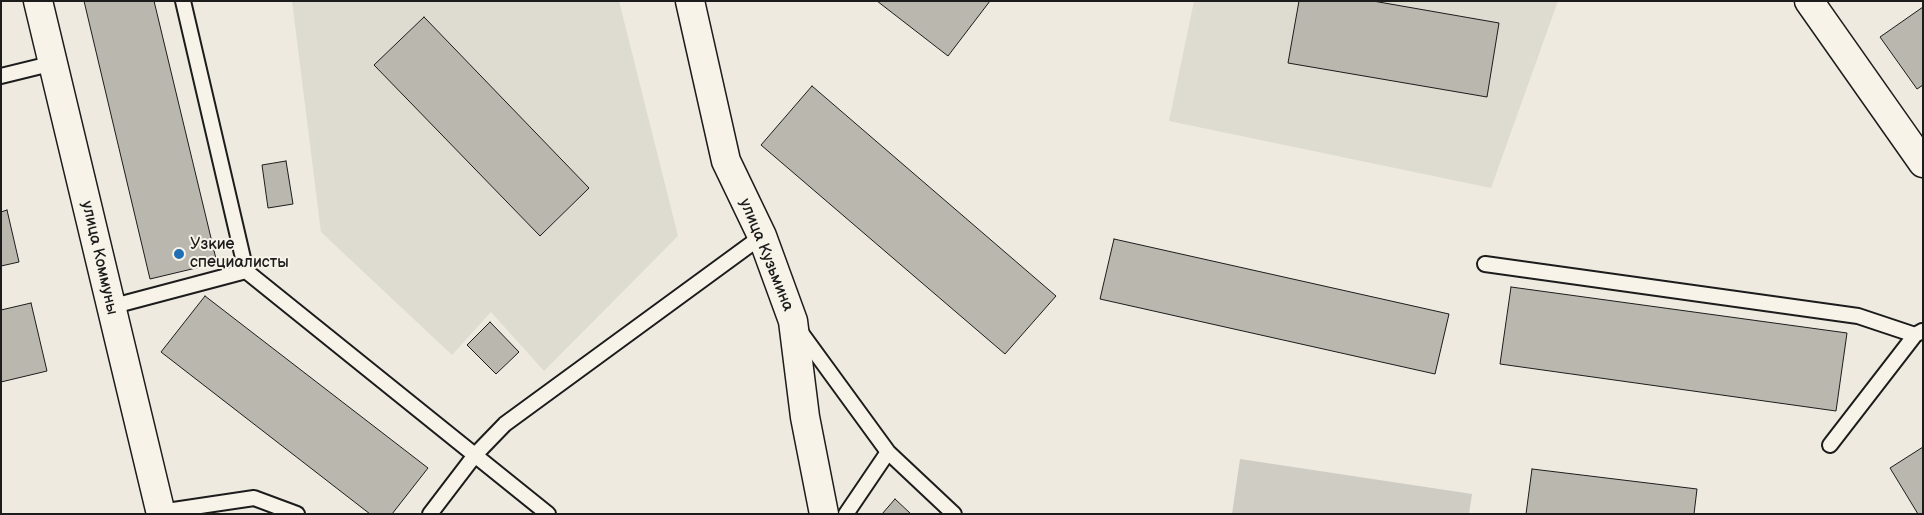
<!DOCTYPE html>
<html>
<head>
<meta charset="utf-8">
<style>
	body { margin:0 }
	#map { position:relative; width:1924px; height:515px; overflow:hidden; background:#eeeae0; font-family:"Balsamiq Sans",sans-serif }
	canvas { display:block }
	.frame { position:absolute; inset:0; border:2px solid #1c1c1c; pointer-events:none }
</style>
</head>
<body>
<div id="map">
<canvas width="1924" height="515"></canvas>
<div class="frame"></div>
</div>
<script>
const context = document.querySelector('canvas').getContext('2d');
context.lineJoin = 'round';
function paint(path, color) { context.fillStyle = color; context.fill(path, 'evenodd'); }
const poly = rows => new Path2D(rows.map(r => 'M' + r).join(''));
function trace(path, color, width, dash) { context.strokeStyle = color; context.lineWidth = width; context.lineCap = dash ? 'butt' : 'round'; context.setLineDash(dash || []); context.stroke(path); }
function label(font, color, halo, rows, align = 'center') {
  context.font = font + ' "Balsamiq Sans",sans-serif'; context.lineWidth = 4; context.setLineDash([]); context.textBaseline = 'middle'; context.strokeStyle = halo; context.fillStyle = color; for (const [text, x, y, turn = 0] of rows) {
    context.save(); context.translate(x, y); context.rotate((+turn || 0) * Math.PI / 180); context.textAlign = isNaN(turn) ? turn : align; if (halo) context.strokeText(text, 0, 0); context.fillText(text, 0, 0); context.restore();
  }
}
paint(poly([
	[292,1,619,1,678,236,544,371,491,312,452,355,321,232],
	[1194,1,1558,1,1491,188,1169,121]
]), '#dedbd1');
paint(poly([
	[1240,459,1472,494,1469,514,1232,514]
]), '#cfccc3');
const building = poly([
	[84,1,154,1,217,263,150,279,84,1],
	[877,1,990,1,948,56,877,1],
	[1299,1,1373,1,1499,23,1487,97,1288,63,1299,1],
	[1923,7,1923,85,1917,89,1880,37,1923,7],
	[424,17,589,188,540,236,374,65,424,17],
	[812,86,1056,296,1005,354,761,145,812,86],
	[286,161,293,204,268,208,262,165,286,161],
	[7,210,19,262,1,266,1,212,7,210],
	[1114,239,1449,314,1435,374,1100,299,1114,239],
	[1511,287,1847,333,1836,411,1500,364,1511,287],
	[205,296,428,468,392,514,370,514,161,352,205,296],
	[31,303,47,371,1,382,1,310,31,303],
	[490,322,519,352,496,374,467,345,490,322],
	[1923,447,1923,514,1918,514,1890,468,1923,447],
	[1532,469,1697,489,1694,514,1526,514,1532,469],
	[895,499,911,514,882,514,895,499]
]);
paint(building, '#bab7af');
trace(building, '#1c1c1c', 1);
const lane = poly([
	[183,1,246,271],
	[1,76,54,63],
	[1485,264,1858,316,1915,335],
	[110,307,246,271,548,514],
	[799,330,888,452,954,514],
	[1830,445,1915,335,1922,331],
	[160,512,254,498,297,514],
	[430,514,475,455,505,424,762,236],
	[846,514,888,452]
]);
const street = poly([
	[38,1,161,514],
	[690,1,726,161,762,236,793,321,805,417,824,514],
	[1809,1,1923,163]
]);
trace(lane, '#1c1c1c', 18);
trace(street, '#1c1c1c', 31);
trace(lane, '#f7f3e8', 14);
trace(street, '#f7f3e8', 28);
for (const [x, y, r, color] of [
	[179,254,6,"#1f6fb2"]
]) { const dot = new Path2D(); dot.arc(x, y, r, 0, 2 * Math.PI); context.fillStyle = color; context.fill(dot); trace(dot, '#f7f3e8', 2); }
label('16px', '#1c1c1c', '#f7f3e8', [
	["Узкие",190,245],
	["специалисты",190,263]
], 'left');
label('16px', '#1c1c1c', '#f7f3e8', [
	["улица Кузьмина",766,255,68],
	["улица Коммуны",99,258,77]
]);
</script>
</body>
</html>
